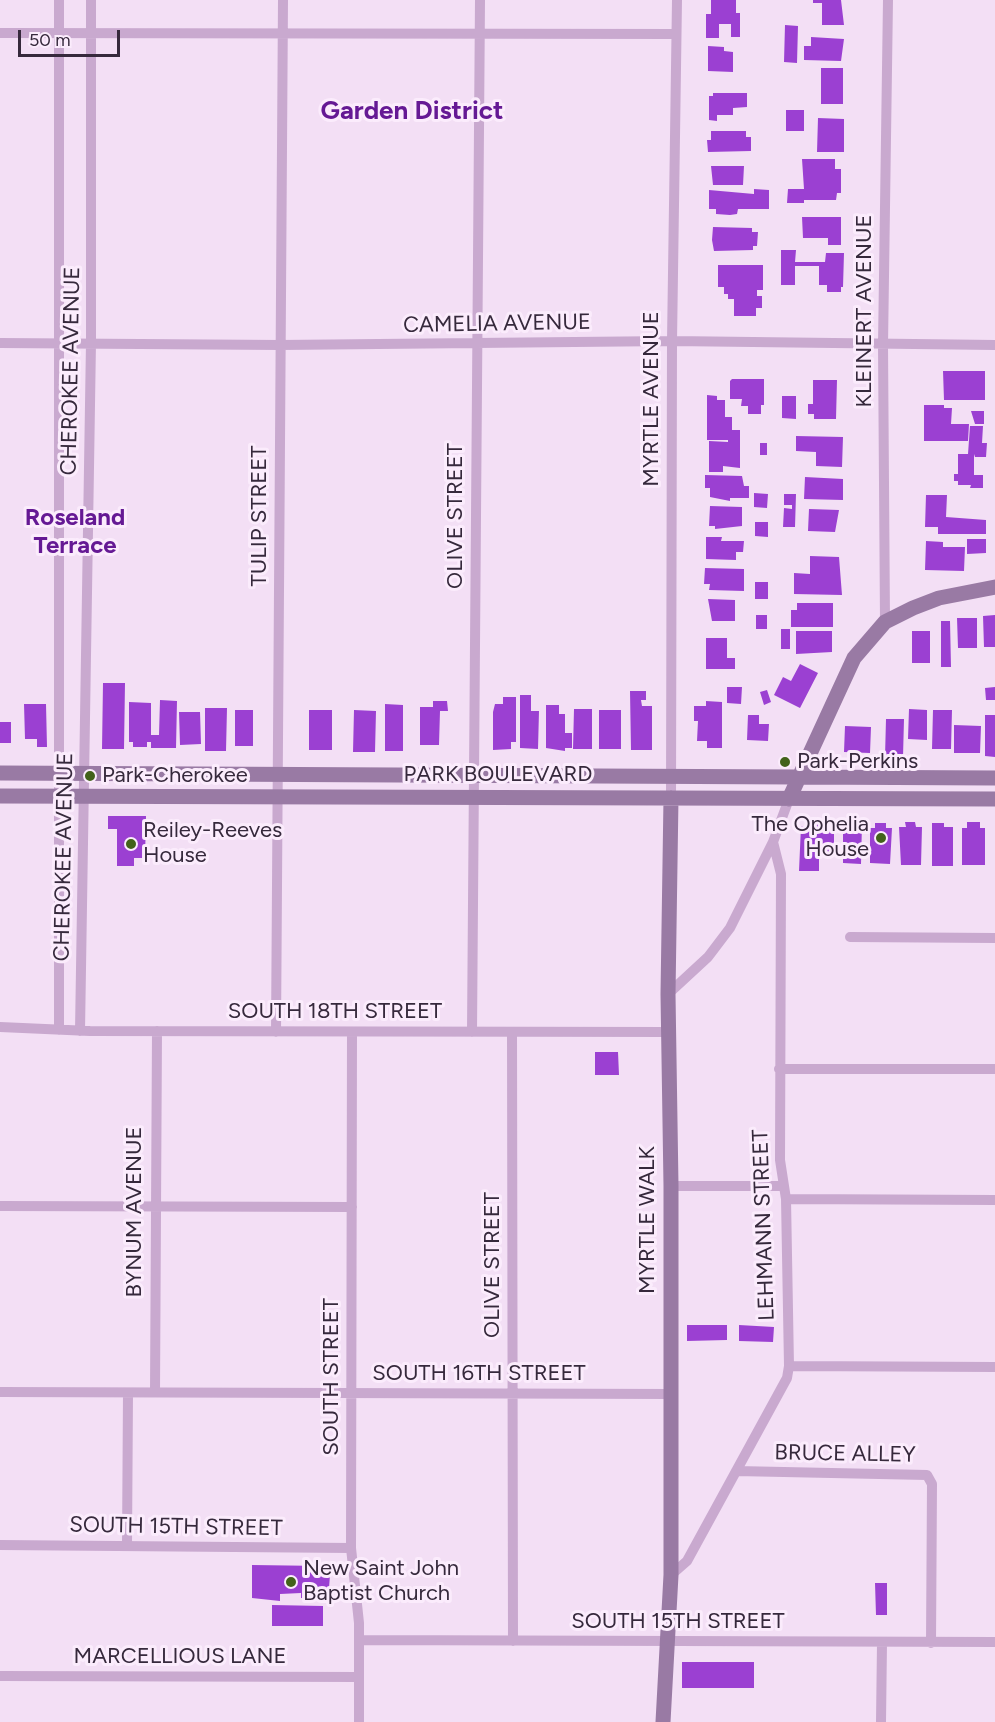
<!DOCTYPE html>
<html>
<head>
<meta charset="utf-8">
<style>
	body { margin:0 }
	#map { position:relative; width:995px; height:1722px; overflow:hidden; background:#f3dff5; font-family:Figtree,sans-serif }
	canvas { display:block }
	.scale { position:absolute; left:18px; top:30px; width:102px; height:27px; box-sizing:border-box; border:3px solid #36293c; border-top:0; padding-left:8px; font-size:18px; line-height:21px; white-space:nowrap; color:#36293c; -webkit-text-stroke:4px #fbecfc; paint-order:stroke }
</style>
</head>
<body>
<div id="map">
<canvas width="995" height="1722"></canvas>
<div class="scale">50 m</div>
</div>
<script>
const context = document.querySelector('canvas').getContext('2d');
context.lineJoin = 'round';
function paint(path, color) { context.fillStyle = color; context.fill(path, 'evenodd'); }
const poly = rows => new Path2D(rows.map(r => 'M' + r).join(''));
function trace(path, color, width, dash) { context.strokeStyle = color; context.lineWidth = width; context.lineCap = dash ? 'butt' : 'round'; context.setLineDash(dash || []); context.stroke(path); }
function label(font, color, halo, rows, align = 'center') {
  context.font = font + ' Figtree,sans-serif'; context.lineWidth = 6; context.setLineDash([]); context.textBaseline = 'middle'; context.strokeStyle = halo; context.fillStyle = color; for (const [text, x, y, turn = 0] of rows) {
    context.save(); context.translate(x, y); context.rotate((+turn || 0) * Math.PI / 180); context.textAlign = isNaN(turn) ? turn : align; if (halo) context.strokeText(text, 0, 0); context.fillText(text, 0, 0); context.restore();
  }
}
paint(poly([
	[711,0,736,0,736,13,740,13,740,37,731,37,731,24,719,24,719,38,706,38,706,14,711,14],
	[813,0,841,0,844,25,822,25,822,3,813,3],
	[785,25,798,26,797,63,784,62],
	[811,37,844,39,841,61,804,60,804,46,811,46],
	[708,46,724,47,724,51,733,52,733,72,708,71],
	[821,68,843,68,843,104,821,104],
	[713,93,747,93,747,107,733,108,733,115,717,115,717,121,709,120,709,96,713,96],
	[786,110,804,110,804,131,786,131],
	[818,118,844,119,844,152,817,152],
	[711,131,746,131,746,137,751,137,751,151,708,152,707,140,711,140],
	[802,159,835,159,835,169,841,169,841,193,837,193,836,200,804,200,804,203,787,203,788,189,804,189],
	[711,166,744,166,743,185,713,185],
	[754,189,769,190,769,209,738,209,737,214,730,215,716,214,716,209,709,209,709,190,754,194],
	[802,217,841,217,841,245,828,245,828,238,803,238],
	[713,227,752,228,752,232,758,232,757,246,753,246,753,250,714,251,712,240],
	[781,250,796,250,795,262,825,262,826,253,844,253,843,287,841,287,841,292,827,292,827,285,819,285,819,266,795,266,795,285,781,285],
	[718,265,763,265,763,290,757,290,757,296,762,296,762,308,756,308,756,316,734,316,734,299,728,299,728,294,724,294,724,287,718,287],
	[943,371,985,371,985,400,944,400],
	[732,379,764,379,764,405,761,405,761,414,748,414,748,406,741,406,742,399,730,399,730,381],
	[813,380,837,380,836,419,814,419,814,414,808,414,808,404,813,404],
	[707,395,717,396,717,400,725,400,725,417,732,417,732,430,740,430,740,468,723,466,723,472,709,472,709,441,728,442,728,440,707,440],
	[782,396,796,396,796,419,782,418],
	[924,405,944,405,944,408,952,408,951,424,969,424,968,441,924,441],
	[971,411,984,411,984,424,975,424],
	[970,426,983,426,982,443,987,443,986,457,975,457,974,454,974,475,983,475,983,488,970,488,971,485,958,485,958,481,954,481,954,474,958,474,958,454,968,454],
	[796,436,843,437,842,467,816,466,816,452,796,451],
	[760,443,767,443,767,455,760,455],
	[705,475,742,476,744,486,749,486,749,498,730,498,730,501,710,497,710,488,705,488],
	[805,477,843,479,843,500,804,499],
	[754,493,768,494,767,508,754,507],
	[784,494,796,494,795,527,783,527,784,508,792,509,792,505,784,505],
	[926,495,947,495,946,517,986,520,986,534,938,534,938,527,925,527],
	[710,506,742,507,742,526,715,529,715,526,709,526],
	[809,509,839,510,835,532,808,531],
	[755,522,768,522,768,537,755,536],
	[706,537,722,537,721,541,744,541,743,552,736,552,736,560,706,559],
	[967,539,986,539,986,553,967,554],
	[926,541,943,542,943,547,965,547,964,571,925,570],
	[810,556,839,557,842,595,794,594,794,573,810,574],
	[705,568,744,569,744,591,709,590,710,584,704,584],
	[755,582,768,582,768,599,755,599],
	[708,599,735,600,735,621,712,621],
	[797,603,833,603,833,627,791,627,791,610,797,610],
	[756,615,767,615,767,629,756,629],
	[995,615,995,647,984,647,983,616],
	[957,618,977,618,977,648,958,648],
	[941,621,950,621,951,667,941,667],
	[781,629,790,629,790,649,781,649],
	[796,631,832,631,832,652,796,654],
	[912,631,930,631,930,663,912,663],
	[706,638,727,638,727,658,735,658,735,669,706,669],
	[800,664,818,673,800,708,774,695,783,677,791,681],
	[103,683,125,683,124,749,102,749],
	[727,687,742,687,741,704,727,703],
	[995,687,995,700,986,700,985,688],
	[767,690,771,702,764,705,760,692],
	[630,691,646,691,646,700,641,700,642,706,652,706,652,750,631,750],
	[520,695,531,695,531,711,539,711,538,749,520,748],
	[503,697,516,697,516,742,511,742,511,749,493,750,493,712,495,704,503,704],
	[160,700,177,701,176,748,151,748,151,742,147,742,147,747,133,747,133,742,129,742,129,702,151,703,151,735,159,735],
	[433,701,447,701,448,711,440,711,439,745,420,745,420,707,433,707],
	[706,701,722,702,722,748,707,748,707,741,697,741,698,721,694,721,694,706,706,706],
	[24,704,46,704,47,747,37,747,37,739,25,739],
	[385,704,403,705,403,751,385,751],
	[546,705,559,705,559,714,565,714,565,733,572,733,572,748,565,748,565,751,546,748],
	[205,708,227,708,226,751,205,751],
	[574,709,592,709,592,749,573,749],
	[909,709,927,710,927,740,908,739],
	[235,710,253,710,253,746,235,746],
	[309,710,332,710,332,750,309,750],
	[354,710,376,711,375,752,353,752],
	[599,710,621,710,621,749,599,749],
	[933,710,952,710,951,749,932,749],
	[179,712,200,712,201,744,180,745],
	[748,715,759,715,759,724,769,724,768,741,747,740],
	[985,715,995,715,995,757,985,756],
	[886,719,904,719,903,757,885,757],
	[0,722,11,722,11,743,0,743],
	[954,725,981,726,980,753,954,753],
	[845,726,871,727,870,753,844,752],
	[108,816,146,816,145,858,134,858,134,866,117,866,117,829,108,829],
	[905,822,915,822,916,827,922,827,921,865,901,865,899,827,906,827],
	[967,822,980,822,980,828,985,828,985,865,962,865,962,828,967,828],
	[814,823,834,823,834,854,819,854,819,871,799,871,801,826,814,826],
	[843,823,862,823,861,864,843,863],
	[875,823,886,823,886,828,892,828,890,864,870,863,870,828,875,828],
	[932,823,944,823,944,827,953,827,953,866,932,866],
	[595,1052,618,1052,619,1075,595,1075],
	[687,1325,727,1325,727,1340,687,1341],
	[739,1325,774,1327,773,1342,739,1341],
	[252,1565,324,1566,324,1575,330,1575,329,1588,323,1588,324,1594,307,1594,307,1598,301,1598,301,1593,280,1594,280,1601,252,1598],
	[875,1583,887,1583,887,1615,876,1615],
	[272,1605,323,1606,323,1626,272,1626],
	[682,1662,754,1662,754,1688,682,1688]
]), '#9b40d2');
trace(poly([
	[59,0,59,1030],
	[0,33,676,34],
	[0,343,280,345,672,341,995,345],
	[885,622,883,345,888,0],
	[671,798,672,341,677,0],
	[850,937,995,938],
	[668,994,708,957,730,928,773,842,789,799],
	[0,1027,90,1031,669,1032],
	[80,1031,91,342,91,0],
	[276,1032,283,0],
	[352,1032,351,1548,359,1623,359,1722],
	[472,1032,480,0],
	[512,1033,513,1641],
	[779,1069,995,1069],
	[671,1186,782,1186],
	[786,1199,995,1200],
	[0,1206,352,1207],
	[789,1366,995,1367],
	[0,1392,671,1394],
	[155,1392,157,1031],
	[736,1471,927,1475,932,1484,931,1643],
	[0,1545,351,1548],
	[127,1545,128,1393],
	[671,1575,687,1561,787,1378,789,1366,786,1199,780,1160,781,874,773,842],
	[360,1640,995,1642],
	[0,1676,359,1677],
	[881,1722,882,1643]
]), '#c9a9cf', 10);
trace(poly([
	[0,773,995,778],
	[0,796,995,799],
	[789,799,854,658,885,622,913,608,939,598,995,587],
	[663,1722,671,1575,671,1186,668,994,671,798]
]), '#997aa4', 15);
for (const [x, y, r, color] of [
	[785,762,6,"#42621a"],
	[90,776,6,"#42621a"],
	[881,838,6,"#42621a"],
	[131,844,6,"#42621a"],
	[291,1582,6,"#42621a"]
]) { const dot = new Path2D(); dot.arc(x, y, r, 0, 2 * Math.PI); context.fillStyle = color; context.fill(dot); trace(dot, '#fbecfc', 2); }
label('22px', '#36293c', '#fbecfc', [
	["KLEINERT AVENUE",865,311,-90],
	["CAMELIA AVENUE",497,324,-1],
	["CHEROKEE AVENUE",71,371,-89],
	["MYRTLE AVENUE",652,399,-90],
	["TULIP STREET",260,516,-90],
	["OLIVE STREET",456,516,-90],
	["PARK BOULEVARD",498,775],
	["CHEROKEE AVENUE",64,857,-89],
	["SOUTH 18TH STREET",335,1012],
	["BYNUM AVENUE",135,1212,-90],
	["MYRTLE WALK",648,1220,-90],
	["LEHMANN STREET",764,1225,-92],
	["OLIVE STREET",493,1265,-90],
	["SOUTH 16TH STREET",479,1374],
	["SOUTH STREET",332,1377,-90],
	["BRUCE ALLEY",845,1454,1],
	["SOUTH 15TH STREET",176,1527,1],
	["SOUTH 15TH STREET",678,1622],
	["MARCELLIOUS LANE",180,1657]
]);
label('22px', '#36293c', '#fbecfc', [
	["Park-Perkins",797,762],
	["Park-Cherokee",102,776],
	["The Ophelia",869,825,"right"],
	["House",869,850,"right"],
	["Reiley-Reeves",143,831],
	["House",143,856],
	["New Saint John",303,1569],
	["Baptist Church",303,1594]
], 'left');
label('bold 24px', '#651994', '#fbecfc', [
	["Roseland",75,518],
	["Terrace",75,546]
]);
label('bold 26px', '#651994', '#fbecfc', [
	["Garden District",412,111]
]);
</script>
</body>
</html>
